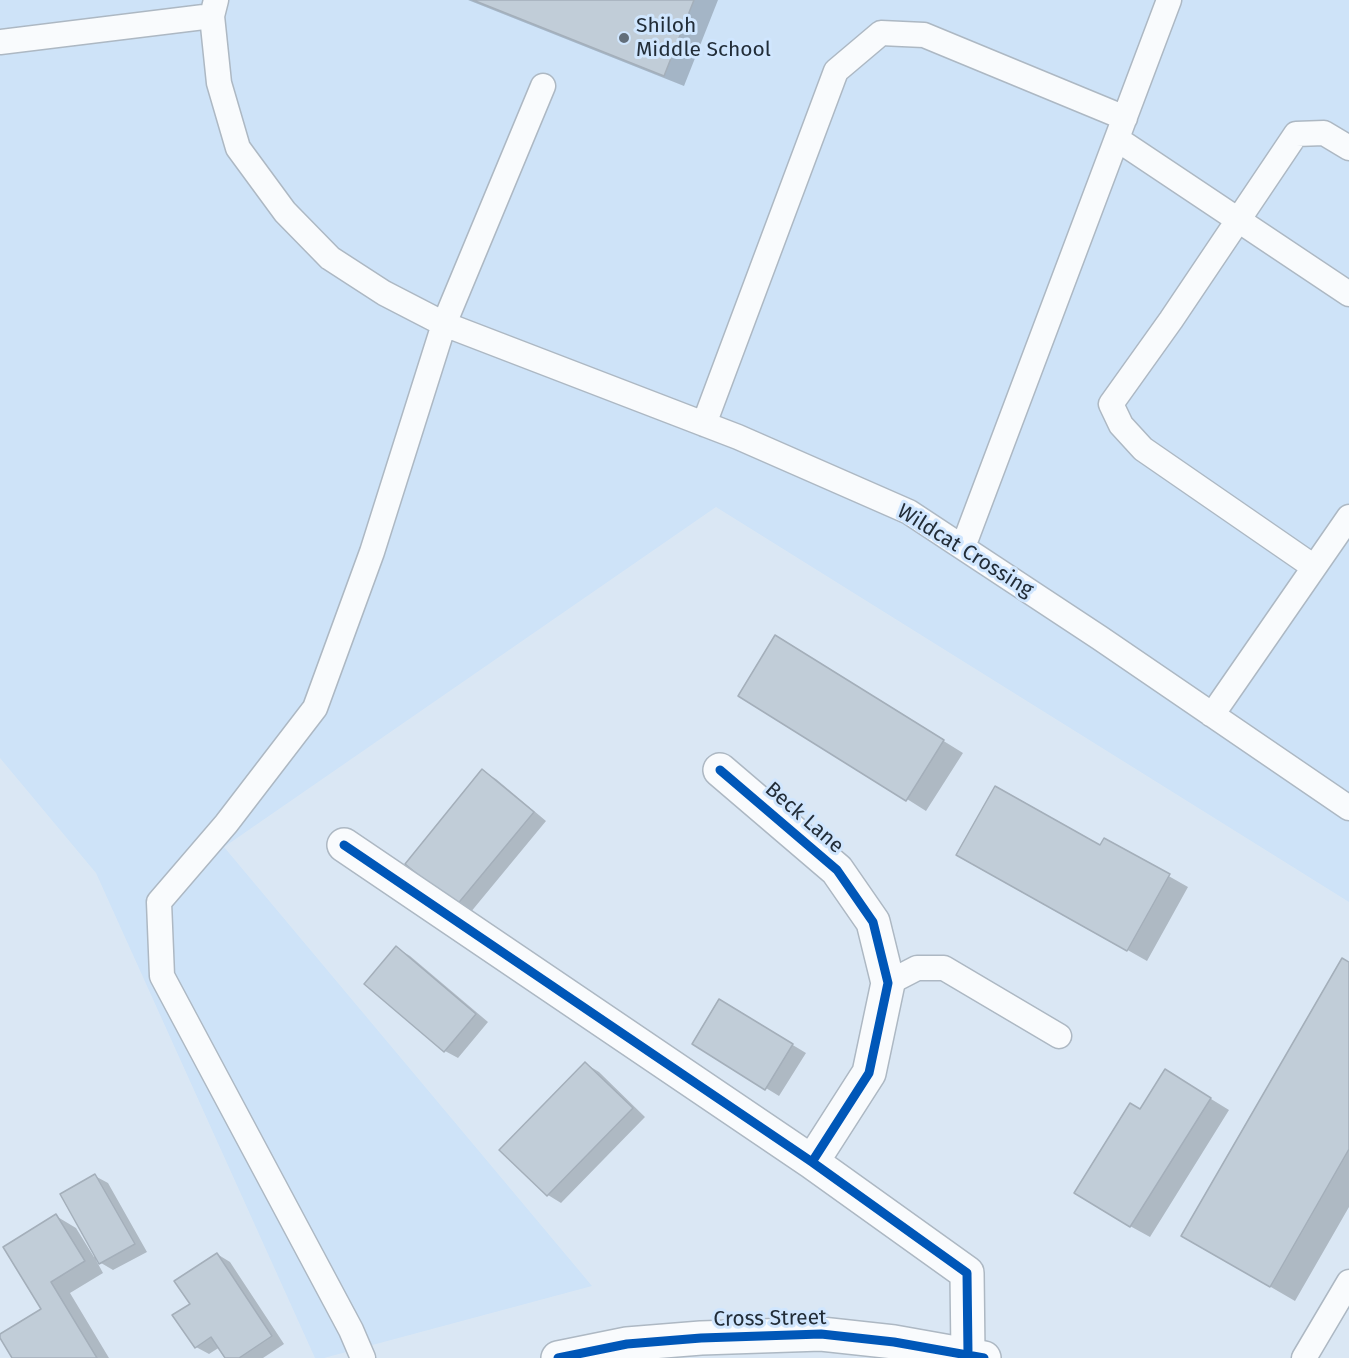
<!DOCTYPE html>
<html>
<head>
<meta charset="utf-8">
<style>
	body { margin:0 }
	canvas { display:block; background:#dae7f4 }
</style>
</head>
<body>
<canvas width="1349" height="1358"></canvas>
<script>
const context = document.querySelector('canvas').getContext('2d');
context.lineJoin = 'round';
function paint(path, color) { context.fillStyle = color; context.fill(path, 'evenodd'); }
const poly = rows => new Path2D(rows.map(r => 'M' + r).join(''));
function trace(path, color, width, dash) { context.strokeStyle = color; context.lineWidth = width; context.lineCap = dash ? 'butt' : 'round'; context.setLineDash(dash || []); context.stroke(path); }
function label(font, color, halo, rows, align = 'center') {
  context.font = font + ' "Fira Sans",sans-serif'; context.lineWidth = 6; context.setLineDash([]); context.textBaseline = 'middle'; context.strokeStyle = halo; context.fillStyle = color; for (const [text, x, y, turn = 0] of rows) {
    context.save(); context.translate(x, y); context.rotate((+turn || 0) * Math.PI / 180); context.textAlign = isNaN(turn) ? turn : align; if (halo) context.strokeText(text, 0, 0); context.fillText(text, 0, 0); context.restore();
  }
}
paint(poly([
	[0,0,1349,0,1349,902,716,507,224,847,592,1286,324,1358,315,1358,96,873,0,758]
]), '#cee3f8');
paint(poly([
	[468,0,718,0,684,86],
	[795,649,963,753,926,811,907,799],
	[483,771,496,779,546,821,470,913,456,905],
	[1105,840,1188,887,1147,961,958,854,1101,847],
	[397,948,410,956,488,1022,458,1058,445,1051],
	[1349,963,1349,1207,1295,1301,1183,1236],
	[733,1009,806,1053,779,1096,694,1044],
	[586,1064,599,1072,645,1117,561,1203,548,1195],
	[1185,1083,1229,1110,1150,1237,1130,1226,1140,1111],
	[95,1176,108,1183,147,1252,113,1270,96,1260,103,1273,70,1293,109,1358,14,1358,43,1309,56,1216,76,1228,94,1257,96,1256],
	[217,1254,230,1262,284,1344,263,1358,227,1358,220,1347,209,1354,196,1347]
]), '#0003');
const building = poly([
	[473,0,694,0,664,76,473,0],
	[775,635,944,740,906,801,738,696,775,635],
	[482,769,534,812,456,906,405,864,482,769],
	[995,786,1100,845,1104,838,1170,874,1127,951,956,855,995,786],
	[396,946,476,1014,444,1052,364,984,396,946],
	[1342,958,1349,962,1349,1149,1270,1287,1181,1236,1342,958],
	[719,999,793,1044,765,1090,692,1044,719,999],
	[585,1062,633,1108,547,1196,499,1150,585,1062],
	[1165,1069,1211,1098,1130,1227,1074,1193,1130,1103,1140,1109,1165,1069],
	[95,1174,135,1244,99,1264,60,1194,95,1174],
	[56,1214,85,1261,51,1282,97,1358,12,1358,0,1338,0,1334,41,1309,3,1247,56,1214],
	[217,1253,272,1336,239,1358,225,1358,211,1337,195,1348,172,1315,190,1304,174,1281,217,1253]
]);
paint(building, '#c1cdd8');
trace(building, '#a4afba', 1.5);
const service = poly([
	[216,0,212,16,219,83,238,148,285,212,330,258,384,293,444,324,738,437,909,512,1100,638,1349,808],
	[0,42,212,16],
	[1117,139,1349,294],
	[704,424,836,71,881,33,924,35,1125,118],
	[963,547,1169,0],
	[1314,567,1143,449,1121,425,1111,404,1171,320,1296,134,1324,133,1349,148],
	[1212,715,1349,517],
	[888,983,917,968,944,968,1059,1036],
	[363,1358,351,1330,162,976,159,902,226,824,315,708,372,552,444,324,543,86],
	[1304,1358,1349,1282]
]);
const minor = poly([
	[720,770,837,870,873,922,888,983,869,1073,812,1162],
	[344,845,812,1162,967,1273,968,1354]
]);
const secondary = poly([
	[558,1358,627,1344,701,1338,821,1334,894,1342,984,1358]
]);
trace(service, '#adb8c3', 27);
trace(minor, '#adb8c3', 36);
trace(secondary, '#adb8c3', 36);
trace(service, '#f9fbfd', 24);
trace(minor, '#f9fbfd', 33);
trace(secondary, '#f9fbfd', 33);
trace(poly([
	[720,770,837,870,873,922,888,983,869,1073,812,1162],
	[344,845,812,1162,967,1273,968,1354],
	[558,1358,627,1344,701,1338,821,1334,894,1342,984,1358]
]), '#0057b8', 9);
for (const [x, y, r, color] of [
	[624,38,6,"#626e7a"]
]) { const dot = new Path2D(); dot.arc(x, y, r, 0, 2 * Math.PI); context.fillStyle = color; context.fill(dot); trace(dot, '#d0e6fe', 2); }
label('21px', '#222d38', '#d0e6fe', [
	["Shiloh",636,26],
	["Middle School",636,50]
], 'left');
label('21px', '#222d38', '#d0e6fe', [
	["Wildcat Crossing",965,551,32],
	["Beck Lane",804,818,41],
	["Cross Street",770,1319,-1]
]);
</script>
</body>
</html>
